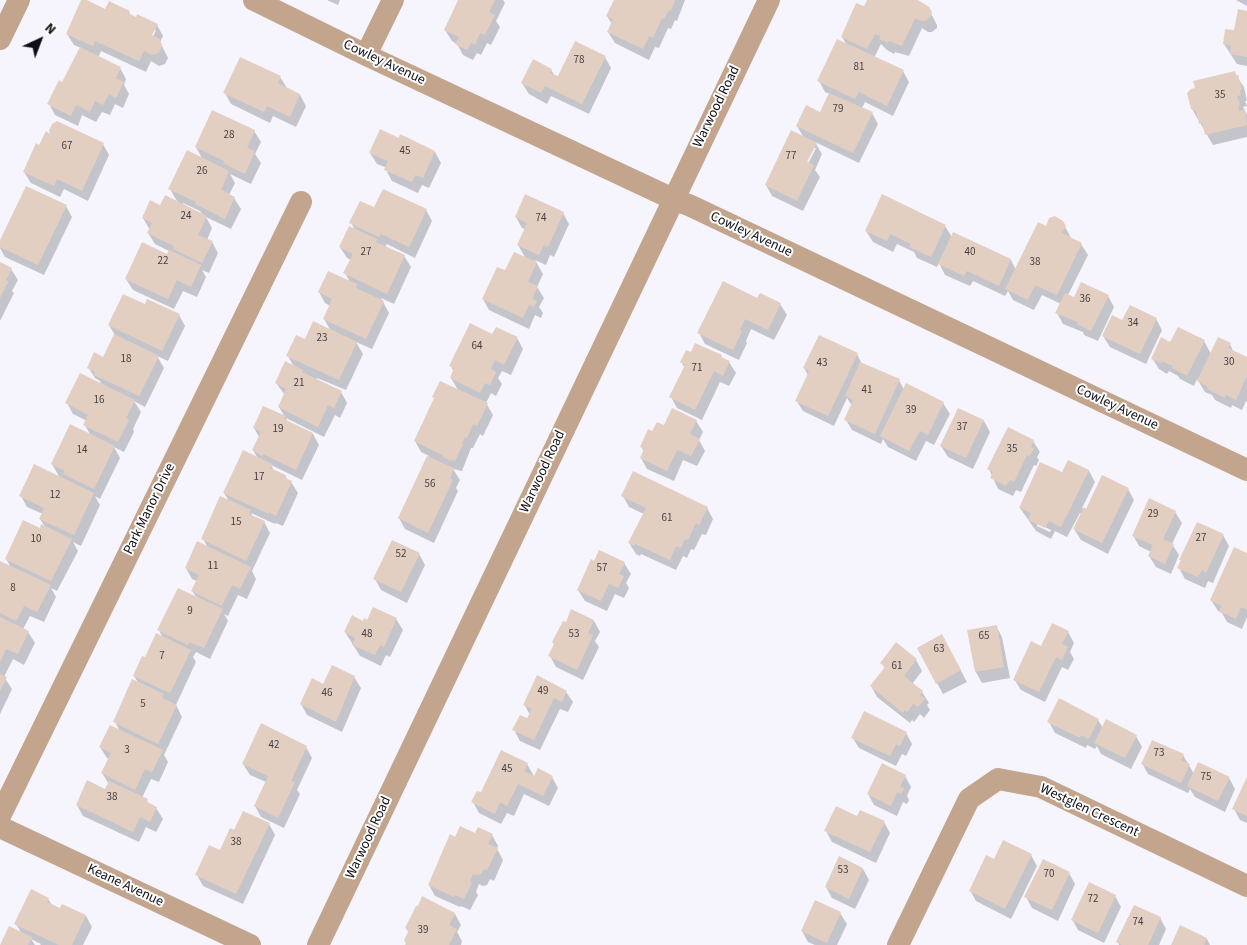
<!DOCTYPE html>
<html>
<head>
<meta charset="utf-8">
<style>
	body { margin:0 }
	#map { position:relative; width:1247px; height:945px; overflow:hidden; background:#f6f5fe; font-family:"Source Sans 3",sans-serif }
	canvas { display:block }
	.north { position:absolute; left:15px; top:15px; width:50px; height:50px; -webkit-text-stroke:4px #fff; paint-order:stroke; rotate:43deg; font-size:14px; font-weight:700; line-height:20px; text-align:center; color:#0f0e15 }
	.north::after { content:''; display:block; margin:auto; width:18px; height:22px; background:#0f0e15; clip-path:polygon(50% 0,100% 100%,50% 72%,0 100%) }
</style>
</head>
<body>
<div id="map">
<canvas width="1247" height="945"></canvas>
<div class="north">N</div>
</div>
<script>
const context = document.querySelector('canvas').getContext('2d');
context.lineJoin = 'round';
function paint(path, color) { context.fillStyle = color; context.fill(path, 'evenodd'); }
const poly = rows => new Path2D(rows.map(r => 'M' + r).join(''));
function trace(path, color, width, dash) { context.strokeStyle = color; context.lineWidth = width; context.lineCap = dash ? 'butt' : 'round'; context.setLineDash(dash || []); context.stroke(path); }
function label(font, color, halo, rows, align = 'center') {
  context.font = font + ' "Source Sans 3",sans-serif'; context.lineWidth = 4; context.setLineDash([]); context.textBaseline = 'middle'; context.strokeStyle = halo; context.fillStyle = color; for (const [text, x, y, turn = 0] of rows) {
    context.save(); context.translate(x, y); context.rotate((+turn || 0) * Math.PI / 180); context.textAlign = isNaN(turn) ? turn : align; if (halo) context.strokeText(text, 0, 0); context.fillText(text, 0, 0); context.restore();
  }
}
paint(poly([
	[83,0,106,10,129,12,131,16,157,25,163,36,160,42,168,58,165,64,159,66,151,61,146,72,101,51,98,58,120,68,126,79,124,85,129,94,123,108,115,104,110,115,102,112,96,122,82,115,78,126,55,115,49,104,63,84,81,48,74,45,67,34],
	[153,30,156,30,151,41,148,40],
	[327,0,340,0,338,5],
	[459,0,503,0,505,3,496,21,500,27,491,45,487,43,481,55,477,53,473,60,463,55,457,44,452,41,445,30],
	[615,0,685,0,677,21,675,20,671,29,668,28,659,48,655,47,649,60,615,43,608,32,612,24,607,16],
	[868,0,915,0,928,8,937,25,937,28,932,32,928,32,922,28,909,56,895,52,894,54,887,50,881,44,874,58,903,71,909,82,893,116,865,102,862,108,872,113,878,124,859,163,815,142,822,154,815,170,820,177,803,211,772,196,766,185,804,138,797,126,821,113,830,94,825,92,819,81,847,45,842,37,864,8],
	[813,148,816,148,806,168,804,167],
	[1236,0,1247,0,1247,6],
	[1247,12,1247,66,1237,64,1224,44,1235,32],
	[605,57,611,68,589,114,551,96,547,104,529,94,522,83,551,70,555,76,559,78],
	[1236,76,1244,87,1247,101,1245,101,1247,106,1243,107,1247,115,1247,137,1213,145,1192,109],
	[280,77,287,88,300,95,306,106,296,127,273,116,270,123,231,104,225,93],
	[213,112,254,131,261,142,255,154,261,163,251,184,230,174,235,183,229,195,234,198,241,209,231,229,206,217,212,228,207,240,212,242,218,253,209,273,202,270,206,277,197,297,183,291,174,309,133,290,126,279,168,255,169,251,155,244,148,233,150,230,143,218,161,206,178,203,170,189,203,160,196,147],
	[183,203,200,211,203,215,182,205],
	[53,136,103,144,109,155,88,201,64,189,60,197,31,183,24,172,40,146],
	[399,139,435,152,441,163,429,188,422,185,418,193,392,181,386,170,387,168,377,164,370,153],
	[66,206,72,217,44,275,5,257,0,248,0,243],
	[375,209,426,210,432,221,415,258,387,244,385,247,404,256,411,267,394,304,381,298,389,313,372,349,356,342,363,354,346,390,317,378,316,380,341,392,347,403,340,418,335,415,324,437,286,418,287,422,313,434,319,445,302,480,271,465,274,471,285,476,288,481,291,482,298,493,283,526,276,523,275,524,251,513,253,517,264,522,270,533,252,571,256,579,247,599,238,595,228,616,224,614,228,621,210,659,196,652,193,657,196,662,176,705,182,717,164,755,168,762,159,782,151,779,142,798,156,808,163,819,156,832,146,827,139,842,83,816,77,805,106,791,109,784,102,773,109,759,107,758,100,747,120,731,115,722,139,684,134,676,145,659,163,638,159,630,197,598,192,591,197,581,192,579,186,568,208,548,203,539,229,501,224,493,258,459,253,450,259,437,254,428,285,417,279,407,285,395,276,383,294,367,288,356,305,340,331,331,324,319,330,306,325,303,319,292,350,282,345,273,351,260,347,258,340,247,355,230,351,223],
	[563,213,569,224,554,257,550,255,546,265,535,260,543,274,537,287,544,298,539,307,543,313,541,318,535,315,529,329,489,310,483,299,505,272,526,259,518,245,525,229,522,228,516,217],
	[1062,221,1071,238,1081,244,1088,255,1068,295,1075,299,1108,296,1114,307,1098,341,1084,335,1083,332,1063,324,1057,313,1061,304,1042,295,1034,310,1013,300,1008,291,1005,296,973,281,970,286,945,275,939,263,937,267,917,258,914,252,897,244,893,252,873,242,866,231,945,226,952,237,953,233,1011,260,1016,270,1047,227],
	[0,263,11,269,18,280,12,291,14,293,0,321],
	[758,300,780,304,787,315,774,340,751,329,746,341,747,343,739,360,705,344,699,333],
	[145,305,179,315,185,326,168,361,157,356,164,368,145,407,134,401,141,412,133,429,134,432,124,452,114,447,120,458,100,499,95,496,100,505,81,546,73,542,78,551,57,591,51,588,56,597,44,622,30,616,23,629,28,632,35,643,24,665,13,659,4,677,12,689,0,714,0,562,11,567,6,559,40,529,45,527,40,519,43,514,27,507,21,496,60,478,52,464,91,436,85,425,87,421,73,414,67,403,102,386,100,381,95,378,88,367,103,358,115,335,109,325],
	[1156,319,1162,330,1146,364,1110,347,1103,336,1123,321],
	[493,336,517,338,523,349,511,375,502,371,498,378,502,384,496,396,491,393,486,403,493,415,483,436,480,434,473,448,471,448,462,471,453,469,460,480,456,488,458,491,434,543,405,529,399,518,429,456,421,452,415,441,458,390,451,378,454,372,451,366],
	[1204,341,1211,354,1230,344,1234,353,1247,359,1247,402,1246,401,1242,410,1232,405,1231,408,1215,400,1212,395,1205,392,1197,379,1194,386,1180,379,1178,376,1169,371,1167,374,1159,369,1152,358,1171,344],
	[692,354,721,356,723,359,729,362,736,373,729,386,720,382,702,420,677,408,671,397,685,368,681,362],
	[857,354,862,364,899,380,904,390,943,403,950,414,934,445,926,441,916,461,888,447,883,439,881,444,852,430,846,420,852,406,847,398,834,426,803,411,796,400,808,375,804,368],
	[959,410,984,421,990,432,973,469,948,457,941,446],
	[696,421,703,432,699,440,705,451,697,466,683,460,674,481,647,469,641,458,644,452,641,446,653,433,665,426],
	[1033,441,1040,452,1037,457,1039,460,1036,466,1034,465,1021,492,1016,490,1013,496,998,489,989,469],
	[1068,462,1089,471,1095,482,1082,508,1087,510,1128,489,1134,500,1108,554,1081,540,1074,529,1082,514,1080,513,1067,537,1055,531,1051,539,1036,531,1020,508,1063,473],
	[1037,523,1051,530,1050,532,1037,526],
	[623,496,707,508,713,519,706,535,702,534,694,550,691,549,687,558,683,556,676,570,641,554,640,556,636,554,629,543,644,514,629,507],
	[1175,512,1182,523,1172,544,1179,555,1171,574,1156,567,1149,556,1151,552,1139,546,1133,535],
	[1223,535,1229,546,1213,583,1208,581,1205,588,1185,579,1179,568,1182,561,1181,560],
	[419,554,425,565,407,603,381,590,375,579],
	[1247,555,1247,617,1242,629,1227,622,1222,613,1218,611,1211,600],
	[595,562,624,563,631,574,626,583,629,588,624,598,615,594,607,611,585,601,578,590],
	[572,611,594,621,600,632,595,641,599,647,583,680,556,667,550,656],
	[396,619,403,630,390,657,386,655,381,666,360,656,345,632,363,622],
	[996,626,1002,637,1010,678,982,683,976,672,969,631],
	[1068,632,1074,643,1070,652,1074,659,1068,670,1062,667,1045,702,1021,690,1014,679,1041,647],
	[948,647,967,682,943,694,937,683],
	[916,660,922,671,912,684,922,692,929,703,927,705,930,710,924,718,920,714,914,722,912,720,910,723,877,697,871,686,885,669,882,663],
	[354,677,361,688,342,732,307,715,301,704,324,685],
	[566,692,573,702,568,712,560,709,540,750,520,741,514,730,527,720,530,715,524,704],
	[1098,720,1103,728,1136,736,1142,747,1131,769,1101,754,1097,746,1095,749,1087,745,1086,748,1055,733,1049,722],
	[906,733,912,744,906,756,902,754,896,766,859,748,852,737],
	[306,747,312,758,297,790,300,794,284,828,261,817,255,806,266,782,250,775,243,764],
	[502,752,527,764,535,778,552,777,558,788,549,806,524,794,514,816,507,813,501,824,479,813,473,802,482,794],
	[1183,755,1194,774,1229,778,1235,789,1225,812,1195,797,1190,789,1188,793,1148,774,1142,763],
	[905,776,911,787,907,796,909,800,907,804,903,802,897,816,874,805,868,794],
	[1247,780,1247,823,1240,820,1234,809],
	[858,818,884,822,890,833,876,863,832,842,826,831],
	[269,824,275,835,243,904,203,886,197,875,220,852,235,831],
	[475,835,492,835,498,846,497,849,503,860,494,881,490,879,487,885,483,886,479,884,476,892,478,895,470,910,461,906,460,907,435,896,429,885],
	[1031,855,1037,866,1011,919,976,901,970,890,995,860],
	[863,869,869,880,855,909,832,898,826,887],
	[1069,873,1075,884,1058,921,1032,908,1026,897],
	[1115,896,1121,907,1104,943,1078,930,1072,919],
	[48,899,52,905,61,910,63,906,86,916,92,927,83,945,40,945,41,944,31,939,35,945,2,945,22,934,16,924],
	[840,913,847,924,837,945,815,945,808,942,802,931],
	[455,914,461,925,457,932,462,941,461,945,406,945,409,933,406,928],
	[1160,918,1166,929,1159,945,1119,945,1118,942],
	[1207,939,1210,945,1172,945]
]), '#0003');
paint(poly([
	[81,0,87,0,105,9,109,1,130,11,128,13,136,17,137,14,158,24,152,35,160,39,162,46,159,53,152,55,144,51,139,61,95,41,93,46,66,34],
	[458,0,495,0,489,12,495,15,485,35,480,33,475,45,471,43,467,50,455,44,459,37,444,30],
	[614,0,675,0,671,11,669,10,664,19,662,18,653,38,649,36,643,49,607,32,613,19,606,16],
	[867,0,918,0,929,7,932,12,931,16,926,21,921,21,915,18,902,46,889,41,888,43,879,39,881,36,875,34,867,49,841,37,856,3,864,6],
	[1238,9,1247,11,1247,57,1230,54,1231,46,1223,44,1225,29,1234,30],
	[837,39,904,70,887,106,859,92,855,99,817,81],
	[575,41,606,56,582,104,545,86,541,93,521,83,533,59,552,69,550,73,558,76],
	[80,47,121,67,116,78,124,82,116,98,109,94,103,105,95,101,90,112,76,105,71,116,47,104,59,80,62,82],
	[240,57,281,76,278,83,300,94,290,117,267,106,264,112,223,93],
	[1235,71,1236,75,1238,75,1242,90,1240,90,1241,95,1237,96,1240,105,1238,106,1239,111,1245,110,1247,125,1205,135,1202,123,1199,124,1196,111,1191,109,1187,93,1191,89,1195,88,1193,81],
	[829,93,873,112,853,153,796,126,806,105,820,112],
	[212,110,255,130,247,148,255,151,245,174,223,163,224,161,195,147],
	[57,121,104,143,82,191,57,179,54,186,23,172,36,143,39,145,46,131,50,134,49,131,52,124],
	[380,129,399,138,400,134,435,151,423,178,415,175,412,182,384,170,388,161,369,153],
	[791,130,817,143,807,162,814,165,797,201,765,185],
	[187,150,229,171,221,190,235,197,225,219,195,204,196,202,168,189],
	[26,186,67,205,38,265,0,247,0,240],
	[383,189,427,209,409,247,381,234,379,237,349,223,360,201,374,207],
	[525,194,564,212,548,247,544,245,539,255,517,245,527,223,515,217],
	[882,194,946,225,931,257,909,247,911,244,890,234,887,241,865,231],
	[165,195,207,216,198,235,213,241,202,263,173,249,174,246,147,233,152,223,142,218,150,200,160,205],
	[1055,216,1063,221,1066,226,1062,233,1082,243,1057,295,1035,285,1028,300,1005,289,1038,222,1046,226,1049,218],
	[349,226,377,239,376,242,405,255,387,294,343,273,353,254,339,247],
	[953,232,1011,259,999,286,967,271,964,276,938,264],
	[142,242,167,254,169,250,201,265,191,287,177,280,168,299,125,279],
	[514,252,537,262,528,282,538,286,532,299,537,301,534,307,529,305,523,318,482,299,497,267,505,270],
	[0,262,12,268,6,280,8,282,0,298],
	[328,271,357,284,356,288,384,301,366,339,323,319,332,299,318,292],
	[723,281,757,298,760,293,781,303,768,330,745,319,740,330,742,331,733,350,697,333],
	[1081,282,1109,295,1091,331,1077,324,1078,322,1055,313,1065,293,1074,297],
	[123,294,145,304,147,299,180,314,162,351,108,325],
	[1130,305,1157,318,1140,354,1102,336,1112,315,1122,320],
	[313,321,357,342,339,380,286,356,296,335,305,339],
	[470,323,492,334,496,327,518,337,504,365,495,360,491,369,496,372,490,385,485,383,480,393,450,378,454,368,449,366],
	[1178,327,1205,340,1187,376,1172,368,1173,366,1162,361,1161,363,1151,359,1161,337,1170,342],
	[114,334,159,356,139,396,94,375,95,372,87,368,94,352,103,357],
	[819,335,858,353,828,416,795,401,809,371,803,368],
	[1218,337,1231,343,1228,348,1247,357,1247,376,1236,400,1226,395,1225,398,1207,389,1208,387,1197,381],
	[695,343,722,355,721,357,730,361,723,376,714,371,695,410,669,397,685,365,680,362,686,350,691,352],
	[285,361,303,370,302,372,342,391,334,408,328,405,318,427,278,407,286,389,275,383],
	[860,362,900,379,875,434,844,420,853,400,845,396],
	[80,373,135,400,126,418,129,420,118,442,83,425,88,415,65,403],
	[440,381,488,403,477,426,473,424,467,438,465,437,462,443,463,444,455,461,452,459,451,461,443,457,444,456,414,441,434,398,432,397],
	[906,383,944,402,928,435,920,431,909,451,880,436],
	[263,406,286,416,284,419,313,433,296,470,263,454,262,456,252,450,261,432,253,428],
	[672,408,697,420,690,434,700,439,691,456,677,450,667,471,640,458,644,449,640,447,648,429,652,431,657,422,664,425],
	[958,408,984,420,966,458,940,446],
	[70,424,115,446,94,489,63,474,65,471,51,464],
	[1008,427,1034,440,1031,447,1034,448,1030,456,1027,455,1014,482,1010,480,1006,486,990,478,993,472,987,469],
	[243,450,272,464,270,468,286,475,285,478,292,481,276,516,269,512,269,514,223,493],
	[427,456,454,468,450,478,453,480,428,533,398,518],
	[1068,460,1089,470,1061,527,1049,521,1045,528,1028,520,1031,513,1019,508,1040,462,1062,472],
	[34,464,94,493,74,535,39,519,44,508,19,496],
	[633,471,708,507,699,525,696,523,688,540,685,539,681,548,676,546,670,560,635,544,634,546,628,543,646,508,621,496],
	[1102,475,1129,488,1102,543,1073,529,1084,507,1086,509],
	[220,496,251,510,249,514,265,521,246,561,201,539],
	[1149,498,1176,511,1163,539,1174,544,1165,564,1148,556,1153,545,1132,536],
	[23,520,40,528,41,524,72,539,51,581,5,559],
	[1197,522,1224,534,1206,573,1202,570,1198,577,1177,568,1181,560,1179,560],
	[392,540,420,553,401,592,373,579],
	[197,541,251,567,240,589,232,585,222,606,191,591,199,575,185,568],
	[1234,547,1247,553,1247,610,1241,607,1236,619,1219,611,1222,606,1210,600],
	[599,550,625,562,619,574,624,576,618,588,609,584,601,601,577,590,591,559,594,561],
	[0,561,51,585,37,612,24,606,16,621,0,613],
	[178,588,223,609,204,648,189,642,188,645,157,630],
	[373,607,397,618,384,647,380,645,375,655,352,645,355,638,344,632,352,615,363,621,364,618,367,620],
	[571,609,594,620,588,633,593,635,577,670,548,656,554,644,552,642,563,621,566,622],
	[0,617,29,631,18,654,6,649,0,662],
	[1052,623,1069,631,1062,644,1068,647,1062,660,1056,657,1039,692,1013,680,1031,641,1041,646],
	[997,625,1004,667,975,672,967,630],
	[156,633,191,650,170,693,133,676,142,656,145,657],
	[942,634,961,670,936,684,917,648],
	[896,642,917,659,904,676,923,691,920,695,925,699,918,707,913,704,907,712,905,710,903,713,870,686,885,667,880,663],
	[332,665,355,676,336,722,300,704,312,678,323,684],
	[0,674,7,677,0,691],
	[537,675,567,691,562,702,554,698,534,740,512,730,520,715,527,718,532,709,523,705],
	[132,679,164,694,162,698,177,705,158,744,113,722],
	[1059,698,1099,719,1089,739,1081,735,1080,738,1047,722],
	[864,711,907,732,900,746,896,744,890,756,851,738],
	[1106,719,1137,735,1125,758,1094,743],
	[261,723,307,746,291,781,295,782,278,818,254,806,268,776,242,764],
	[110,725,163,750,152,772,145,769,135,790,101,773,111,753,99,747],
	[1152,740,1184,754,1181,760,1190,764,1181,783,1141,764],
	[501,750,528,763,524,771,534,776,538,768,553,776,543,796,518,784,507,806,500,802,495,814,471,802,477,791,481,792],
	[1198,762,1230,777,1218,801,1187,786],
	[882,763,906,775,900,787,904,788,901,794,897,792,891,806,867,794],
	[1247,777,1247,816,1232,809],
	[87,780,105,789,109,781,148,799,147,802,157,807,150,822,140,817,133,832,76,805],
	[836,806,857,816,860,810,885,821,870,852,824,831],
	[243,811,270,823,236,894,195,875,209,845,220,850,230,828,234,830],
	[460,826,475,833,478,827,493,834,488,844,498,848,487,870,484,869,481,874,476,875,473,874,470,881,472,883,464,899,455,895,454,897,428,885,450,834,455,837],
	[1003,840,1032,854,1005,909,969,891,986,855,994,859],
	[839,856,863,868,849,899,825,887],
	[1043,859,1070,872,1052,910,1024,897],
	[1089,882,1116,895,1098,933,1071,920],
	[31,889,49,898,47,902,60,908,62,904,86,915,72,945,59,945,14,924],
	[422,896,455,913,449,925,457,929,449,945,405,945,406,943,404,940,409,930,405,928,416,906,418,906],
	[815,900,841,912,827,943,801,931],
	[1134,905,1161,917,1148,945,1122,945,1116,942],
	[1180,925,1207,938,1204,945,1171,945],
	[9,926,32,937,28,945,0,945]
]), '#e3cfc2');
trace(poly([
	[254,0,366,55,673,199,691,206,1247,470],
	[0,39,19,0],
	[366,55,393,0],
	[0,816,301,202],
	[0,827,250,945],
	[318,945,769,0],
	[898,945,969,799,998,779,1041,787,1247,886]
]), '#c3a58e', 22);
label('11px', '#443e40', null, [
	["78",579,61],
	["81",859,68],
	["35",1220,96],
	["79",838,110],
	["28",229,136],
	["67",67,147],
	["45",405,152],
	["77",791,157],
	["26",202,172],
	["24",186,217],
	["74",541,219],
	["27",366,253],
	["40",970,253],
	["22",163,262],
	["38",1035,263],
	["36",1085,300],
	["34",1133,324],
	["23",322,339],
	["64",477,347],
	["18",126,360],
	["30",1229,363],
	["43",822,364],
	["71",697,369],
	["21",299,384],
	["41",867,391],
	["16",99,401],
	["39",911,411],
	["37",962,428],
	["19",278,430],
	["35",1012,450],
	["14",82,451],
	["17",259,478],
	["56",430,485],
	["12",55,496],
	["29",1153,515],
	["61",667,519],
	["15",236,523],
	["27",1201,539],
	["10",36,540],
	["52",401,555],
	["11",213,567],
	["57",602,569],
	["8",13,589],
	["9",190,612],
	["48",367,635],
	["53",574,635],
	["65",984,637],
	["63",939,650],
	["7",162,657],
	["61",897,667],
	["49",543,692],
	["46",327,694],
	["5",143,705],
	["42",274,746],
	["3",127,751],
	["73",1159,754],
	["45",507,770],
	["75",1206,778],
	["38",112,798],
	["38",236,843],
	["53",843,871],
	["70",1049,875],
	["72",1093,900],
	["74",1138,923],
	["39",423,931]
]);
label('14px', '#0f0e15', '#fff', [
	["Cowley Avenue",384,63,25],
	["Warwood Road",717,107,-64],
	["Cowley Avenue",751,235,25],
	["Cowley Avenue",1117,408,25],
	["Warwood Road",543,472,-65],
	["Park Manor Drive",150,509,-64],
	["Westglen Crescent",1089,811,25],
	["Warwood Road",369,838,-65],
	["Keane Avenue",125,886,25]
]);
</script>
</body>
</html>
